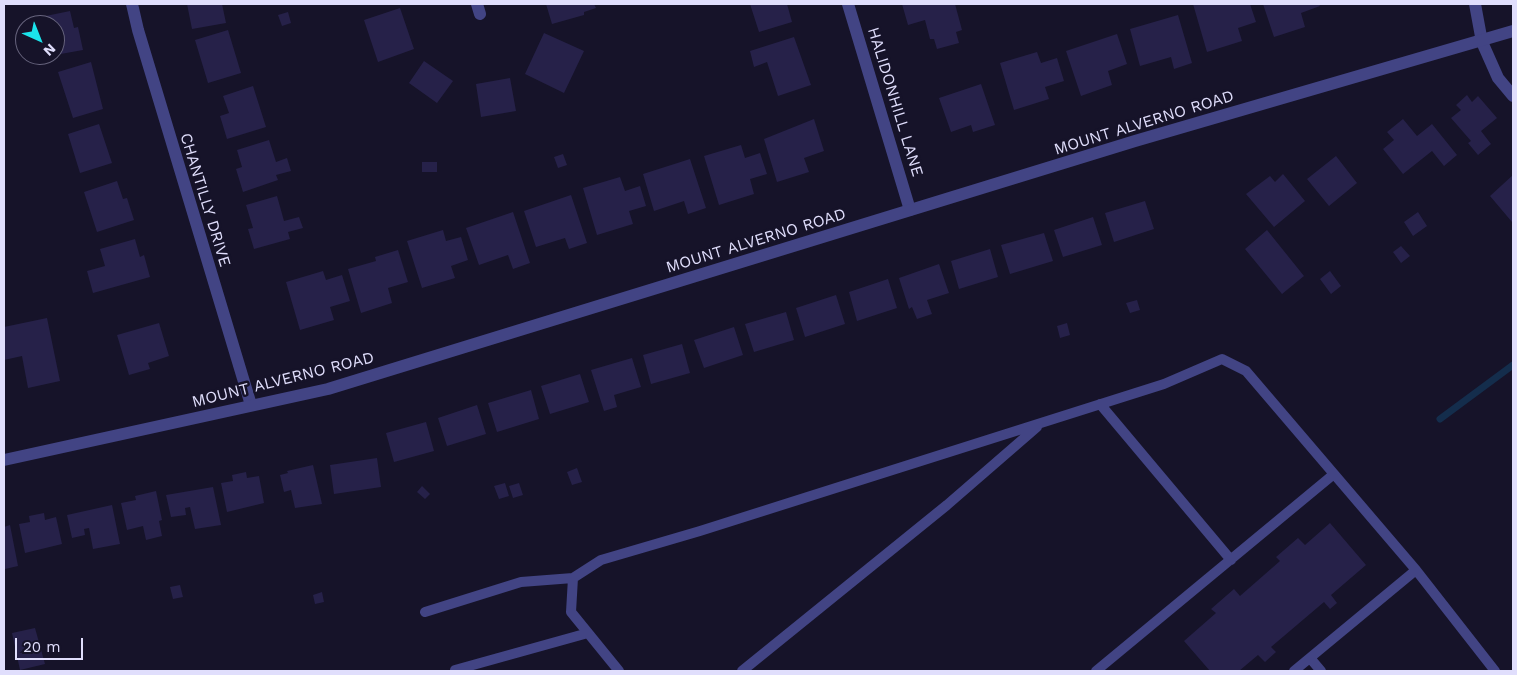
<!DOCTYPE html>
<html>
<head>
<meta charset="utf-8">
<style>
	body { margin:0 }
	#map { position:relative; width:1517px; height:675px; overflow:hidden; background:#161329; font-family:"Work Sans",sans-serif }
	canvas { display:block }
	.frame { position:absolute; inset:0; border:5px solid #e0defc; pointer-events:none }
	.north { position:absolute; left:15px; top:15px; width:50px; height:50px; box-sizing:border-box; background:#161329; border:1px solid #67647d; border-radius:50%; rotate:136deg; font-size:14px; font-weight:700; line-height:20px; text-align:center; color:#e0defc }
	.north::after { content:''; display:block; margin:auto; width:18px; height:22px; background:#1be3eb; clip-path:polygon(50% 0,100% 100%,50% 72%,0 100%) }
	.scale { position:absolute; left:15px; top:638px; width:68px; height:22px; box-sizing:border-box; border:2px solid #e0defc; border-top:0; padding-left:6px; font-size:15px; line-height:18px; white-space:nowrap; color:#e0defc; -webkit-text-stroke:4px #161329; paint-order:stroke }
</style>
</head>
<body>
<div id="map">
<canvas width="1517" height="675"></canvas>
<div class="frame"></div>
<div class="north">N</div>
<div class="scale">20 m</div>
</div>
<script>
const context = document.querySelector('canvas').getContext('2d');
context.lineJoin = 'round';
const poly = rows => new Path2D(rows.map(r => 'M' + r).join(''));
function trace(path, color, width, dash) { context.strokeStyle = color; context.lineWidth = width; context.lineCap = dash ? 'butt' : 'round'; context.setLineDash(dash || []); context.stroke(path); }
function paint(path, color) { context.fillStyle = color; context.fill(path, 'evenodd'); }
function label(font, color, halo, rows, align = 'center') {
  context.font = font + ' "Work Sans",sans-serif'; context.lineWidth = 5; context.setLineDash([]); context.textBaseline = 'middle'; context.strokeStyle = halo; context.fillStyle = color; for (const [text, x, y, turn = 0] of rows) {
    context.save(); context.translate(x, y); context.rotate((+turn || 0) * Math.PI / 180); context.textAlign = isNaN(turn) ? turn : align; if (halo) context.strokeText(text, 0, 0); context.fillText(text, 0, 0); context.restore();
  }
}
trace(poly([
	[1440,419,1513,365]
]), '#142d4c', 7);
paint(poly([
	[187,4,222,4,226,23,192,29],
	[546,4,594,4,596,8,584,12,584,15,552,24],
	[750,4,787,4,792,22,759,32],
	[902,4,955,4,962,30,956,32,959,43,937,49,934,39,930,39,925,20,908,25],
	[1193,4,1250,4,1256,22,1238,28,1242,41,1207,52],
	[1263,4,1319,4,1320,6,1301,13,1305,27,1274,37],
	[400,8,414,49,378,62,364,20],
	[70,11,74,28,78,27,83,50,55,55,55,25,38,25,36,18],
	[288,12,291,23,282,26,278,15],
	[1178,15,1192,63,1174,69,1171,57,1140,66,1130,29],
	[228,30,241,73,208,83,195,40],
	[544,33,584,51,564,93,525,74],
	[1117,34,1127,64,1108,71,1112,85,1081,96,1066,51],
	[794,37,811,85,778,96,767,62,754,67,750,51],
	[1037,52,1041,63,1057,58,1064,81,1045,87,1049,99,1014,110,1000,63],
	[424,61,453,81,437,103,409,83],
	[91,62,103,109,73,118,58,72],
	[510,78,516,111,481,117,476,84],
	[981,84,995,125,973,132,971,125,951,132,939,98],
	[253,86,266,127,227,139,220,116,229,113,223,96],
	[1467,95,1472,102,1478,96,1497,118,1481,131,1491,144,1478,155,1468,143,1471,141,1451,118,1461,110,1456,105],
	[814,119,824,151,804,158,809,172,777,182,764,139],
	[1403,119,1417,136,1432,124,1457,155,1444,166,1432,151,1403,174,1383,149,1394,140,1387,132],
	[99,124,112,163,80,173,68,134],
	[269,140,276,162,287,158,291,171,276,175,278,180,243,192,236,169,242,167,237,150],
	[741,145,745,158,760,153,767,174,750,179,754,194,719,205,704,156],
	[563,154,567,165,558,168,554,157],
	[1336,156,1357,183,1329,206,1307,179],
	[690,159,706,208,688,214,684,201,654,211,643,174],
	[422,162,437,162,437,172,422,172],
	[1283,174,1305,201,1274,227,1246,194,1270,176,1275,182],
	[1513,175,1513,221,1512,222,1490,196],
	[620,177,625,191,640,186,646,206,629,211,633,224,597,235,583,188],
	[117,181,123,199,127,198,134,220,97,232,84,192],
	[571,195,587,243,569,249,565,238,536,247,524,211],
	[277,196,284,221,299,217,303,228,288,232,290,239,254,249,248,229,253,228,246,205],
	[1145,201,1154,229,1114,242,1105,213],
	[513,212,530,263,513,269,508,255,479,265,466,228],
	[1418,212,1427,226,1413,236,1404,222],
	[1093,217,1102,245,1063,257,1054,230],
	[443,230,446,241,461,237,468,260,451,266,455,278,422,288,407,241],
	[1267,230,1304,276,1282,294,1245,249],
	[1044,233,1053,261,1010,274,1001,245],
	[135,239,140,257,144,255,150,277,93,293,87,271,105,266,100,249],
	[1401,246,1410,256,1401,263,1393,252],
	[990,249,998,277,959,289,951,261],
	[398,250,408,282,388,288,392,303,361,313,348,269,376,261,375,257],
	[939,264,949,293,927,300,932,314,917,319,912,307,909,309,899,278],
	[323,271,326,280,342,275,350,301,330,307,334,320,300,330,286,282],
	[1330,271,1341,286,1331,294,1320,279],
	[888,279,897,308,857,321,849,292],
	[836,295,845,324,805,337,796,308],
	[1137,300,1140,310,1130,313,1126,303],
	[786,312,794,340,754,352,745,324],
	[47,318,60,381,28,388,22,356,4,360,4,327],
	[159,323,169,356,148,363,150,369,129,375,117,335],
	[1067,323,1070,335,1060,338,1057,326],
	[734,327,743,355,704,368,694,340],
	[682,344,690,373,651,384,643,355],
	[632,358,641,387,614,395,617,407,604,411,591,370],
	[580,374,589,402,550,414,541,386],
	[531,390,539,419,497,432,488,403],
	[477,405,486,434,447,446,438,418],
	[426,422,434,451,394,462,386,433],
	[377,458,381,487,334,494,330,465],
	[313,465,322,504,295,508,291,490,284,492,280,475,288,473,287,471],
	[577,468,582,482,572,485,567,472],
	[246,472,247,478,259,476,264,503,227,512,221,483,233,481,232,475],
	[505,483,509,496,499,499,494,486],
	[519,483,523,495,513,498,509,486],
	[422,486,430,494,425,499,417,492],
	[213,487,221,525,195,529,190,507,185,508,186,515,171,517,166,495],
	[156,491,162,520,159,521,162,536,146,540,143,526,127,530,121,503,136,500,135,496],
	[112,505,120,544,93,549,89,528,84,529,85,535,72,538,67,515],
	[44,513,45,520,56,517,62,544,25,553,19,524,30,522,29,516],
	[1330,523,1366,565,1331,595,1337,603,1330,609,1324,602,1271,647,1276,652,1265,662,1258,655,1239,671,1210,671,1184,641,1216,613,1211,609,1234,589,1240,596,1280,561,1276,557,1298,538,1305,545],
	[10,525,18,566,5,569,4,527],
	[180,585,183,597,173,599,170,587],
	[322,592,324,602,315,604,313,595],
	[35,628,45,664,20,670,12,633]
]), '#262149');
trace(poly([
	[1100,404,1231,560],
	[425,612,521,582,573,578],
	[1310,658,1321,671],
	[455,670,588,633],
	[619,671,571,612,573,578,601,560,700,531,1164,384,1222,359,1246,371,1416,570,1495,671],
	[742,671,947,505,1037,427],
	[1096,671,1334,474],
	[1294,671,1416,570]
]), '#424484', 10);
trace(poly([
	[132,4,138,30,251,405],
	[477,4,480,14],
	[848,4,910,210],
	[1475,4,1482,42,1498,78,1513,96]
]), '#424484', 12);
trace(poly([
	[4,460,328,389,1135,141,1513,31]
]), '#424484', 12);
label('16px', '#e0defc', '#161329', [
	["HALIDONHILL LANE",895,102,73],
	["MOUNT ALVERNO ROAD",1144,123,-17],
	["CHANTILLY DRIVE",205,200,73],
	["MOUNT ALVERNO ROAD",756,241,-17],
	["MOUNT ALVERNO ROAD",283,380,-14]
]);
</script>
</body>
</html>
